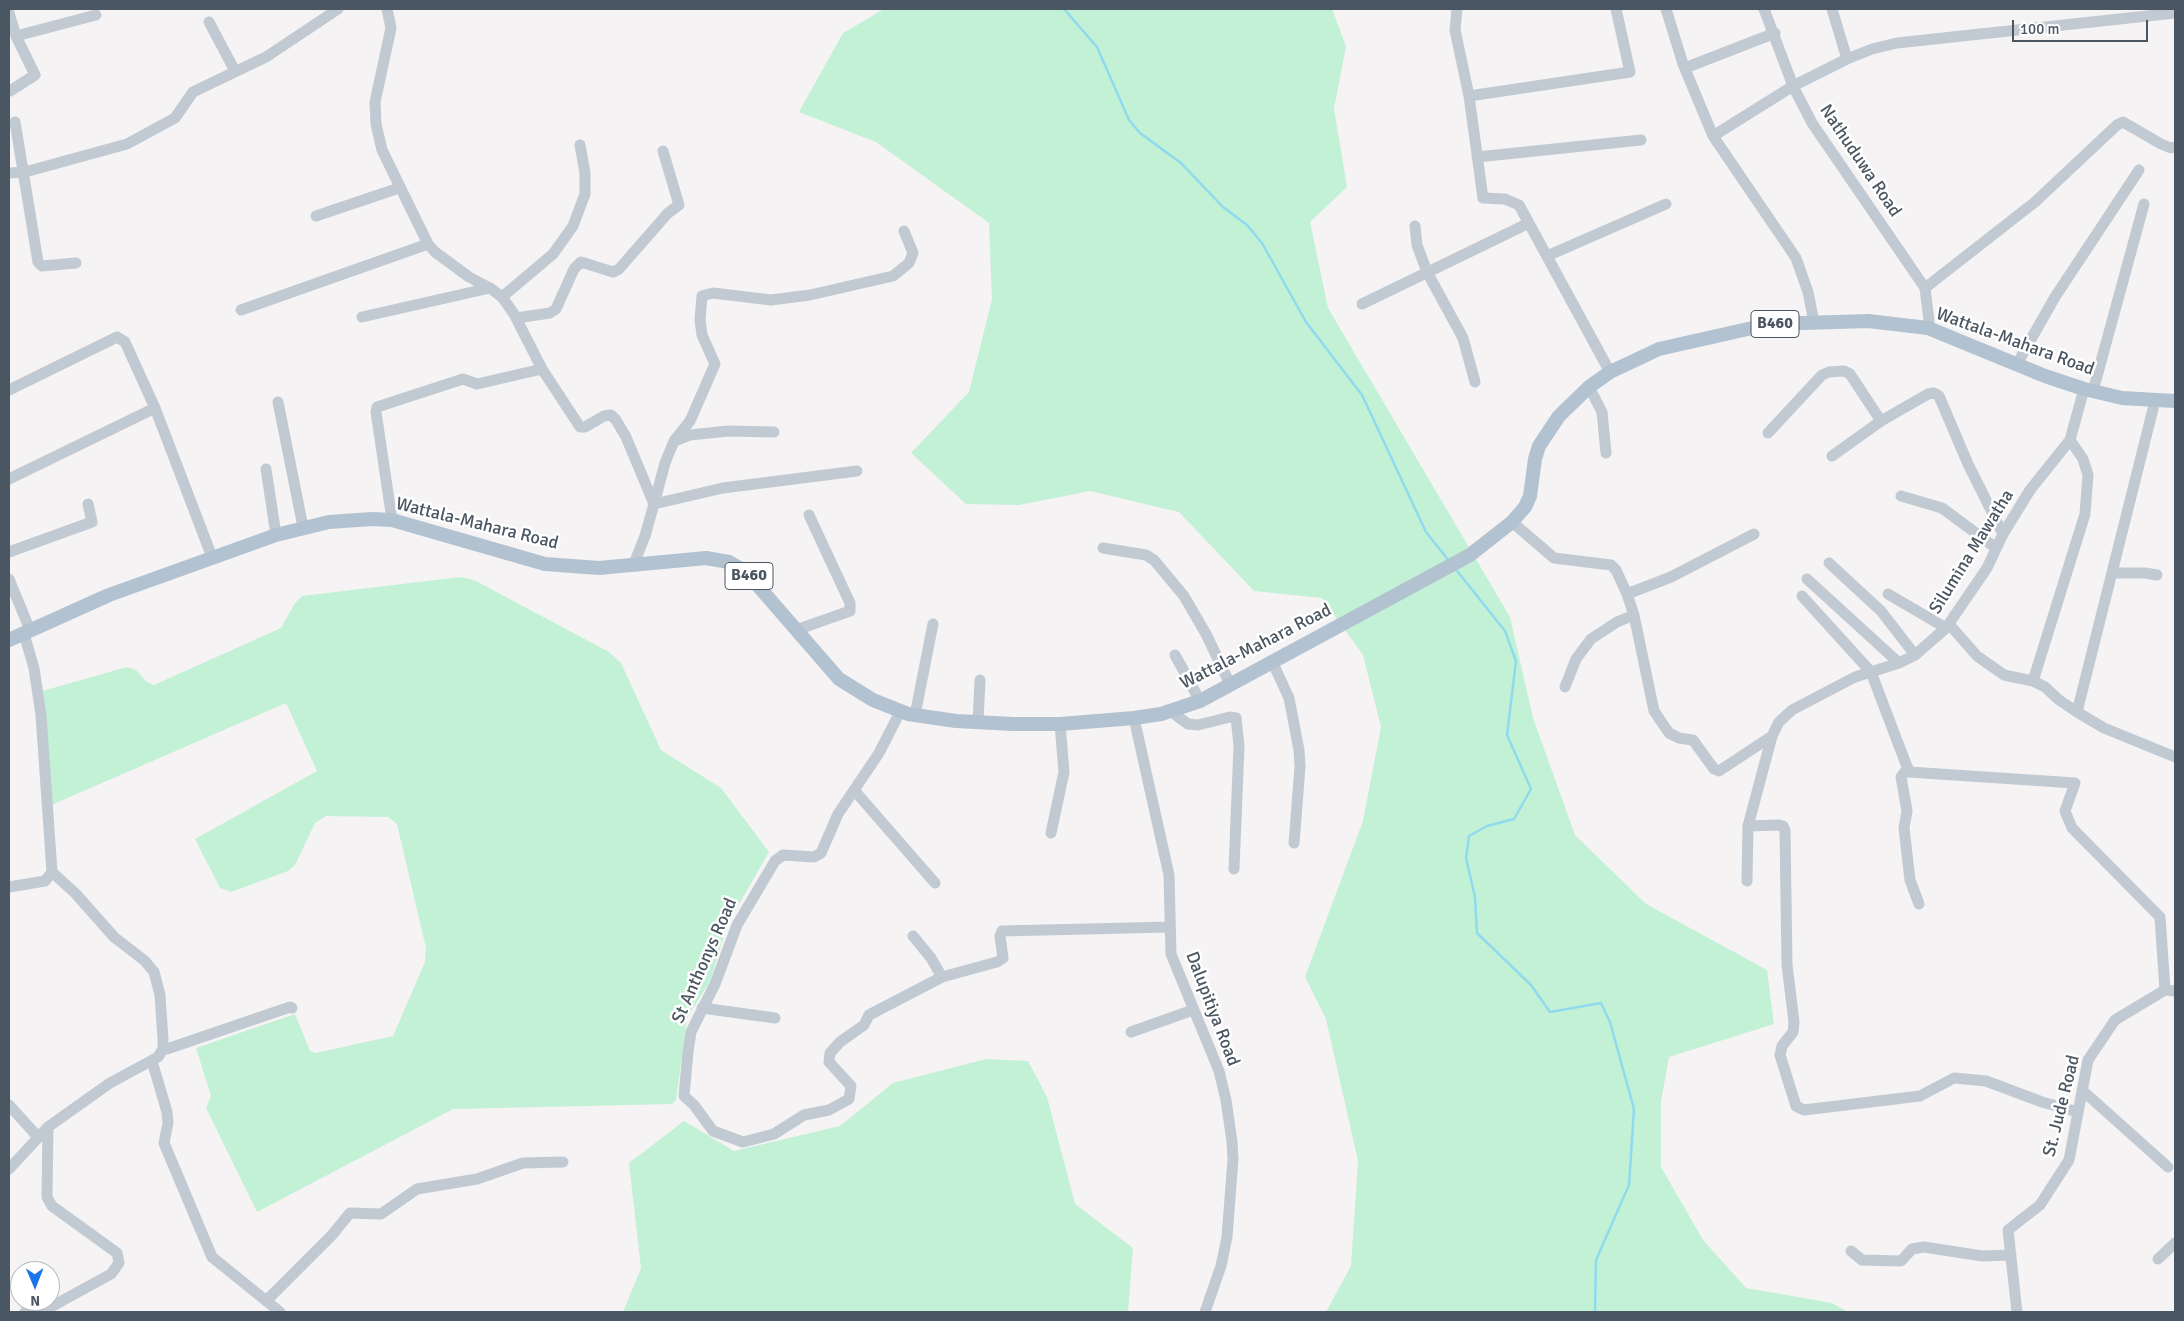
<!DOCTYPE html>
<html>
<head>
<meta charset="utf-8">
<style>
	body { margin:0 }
	#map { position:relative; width:2184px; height:1321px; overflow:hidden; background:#f5f3f3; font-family:Signika,sans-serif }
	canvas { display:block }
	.frame { position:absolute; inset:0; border:10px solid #4a5661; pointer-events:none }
	.north { position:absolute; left:10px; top:1261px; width:50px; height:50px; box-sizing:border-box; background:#fff; border:1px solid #b7bbc0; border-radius:50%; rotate:179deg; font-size:14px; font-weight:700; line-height:20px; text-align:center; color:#4a5661 }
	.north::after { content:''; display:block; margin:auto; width:18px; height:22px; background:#1a73e8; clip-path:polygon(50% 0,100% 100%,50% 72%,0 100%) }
	.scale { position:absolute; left:2012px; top:20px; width:136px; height:22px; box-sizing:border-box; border:2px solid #4a5661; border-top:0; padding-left:6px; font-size:15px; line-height:18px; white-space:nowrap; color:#4a5661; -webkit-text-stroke:4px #fff; paint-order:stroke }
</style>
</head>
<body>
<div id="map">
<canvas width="2184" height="1321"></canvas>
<div class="frame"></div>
<div class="north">N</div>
<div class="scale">100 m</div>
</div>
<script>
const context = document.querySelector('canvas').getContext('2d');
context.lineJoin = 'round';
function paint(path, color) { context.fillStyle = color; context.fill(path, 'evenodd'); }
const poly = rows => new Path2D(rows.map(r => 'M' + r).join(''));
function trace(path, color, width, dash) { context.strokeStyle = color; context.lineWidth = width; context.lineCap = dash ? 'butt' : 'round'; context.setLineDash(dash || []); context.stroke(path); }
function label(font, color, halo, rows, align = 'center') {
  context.font = font + ' Signika,sans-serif'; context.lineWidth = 5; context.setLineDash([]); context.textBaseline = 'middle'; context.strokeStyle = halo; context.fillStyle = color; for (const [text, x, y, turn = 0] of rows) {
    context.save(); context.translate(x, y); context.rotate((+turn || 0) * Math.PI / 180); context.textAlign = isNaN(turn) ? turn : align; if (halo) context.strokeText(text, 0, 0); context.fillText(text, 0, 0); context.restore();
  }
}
paint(poly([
	[884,9,1332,9,1346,46,1334,109,1347,187,1310,222,1328,308,1510,617,1533,718,1575,835,1646,904,1767,970,1774,1024,1669,1057,1661,1101,1661,1167,1703,1240,1746,1288,1832,1303,1848,1312,1326,1312,1351,1266,1358,1161,1326,1019,1305,977,1363,821,1381,727,1363,655,1322,598,1254,591,1179,512,1090,491,1019,505,966,504,911,453,969,392,992,299,989,223,876,142,799,112,843,33],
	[460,577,474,580,609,652,621,663,661,750,721,788,769,852,728,923,710,981,687,1018,676,1100,672,1104,453,1109,257,1212,206,1108,211,1096,196,1048,295,1014,310,1051,316,1053,393,1036,425,962,426,948,397,824,388,817,326,816,315,823,295,865,288,871,231,892,220,888,195,839,317,771,286,703,49,806,39,692,127,667,136,670,147,682,154,685,281,628,295,603,302,596],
	[986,1059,1028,1061,1047,1097,1075,1204,1133,1248,1128,1312,623,1312,641,1268,629,1163,684,1121,734,1151,840,1126,893,1083]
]), '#c3f1d5');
trace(poly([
	[1064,9,1097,47,1129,120,1140,133,1181,163,1223,207,1247,225,1262,243,1306,322,1362,395,1426,532,1449,561],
	[1454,567,1505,631,1516,661,1507,735,1531,789,1514,819,1487,826,1469,836,1466,858,1475,897,1477,933,1531,985,1550,1012,1601,1003,1610,1022,1634,1109,1629,1185,1596,1260,1595,1312]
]), '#90daee', 2.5);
trace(poly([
	[387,9,391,28,375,102,376,124,382,150,428,244,435,252,469,277,490,288,502,297,514,314,542,369,580,427,585,427,604,416,611,415,616,420,626,437,654,504,645,536,633,566],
	[1457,9,1455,30,1469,96,1483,198,1505,199,1519,205,1610,372],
	[1666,9,1683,64,1713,136,1796,258,1808,292,1814,322],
	[1764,9,1793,86,1812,123,1925,288,1929,321,1928,328],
	[1832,9,1847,59],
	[9,13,16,36,35,75,10,91],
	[209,22,235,71],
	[16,36,96,15],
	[1685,68,1775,33],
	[1469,96,1630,72,1616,9],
	[15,122,38,262,42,266,76,263],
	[1713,136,1793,86,1847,59,1872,49,1897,43,2175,13],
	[1477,157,1641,140],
	[9,173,25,172,127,144,175,118,193,92,266,57,338,9],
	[316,216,399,188],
	[1415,226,1417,245,1427,272,1463,338,1475,382],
	[1547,256,1666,204],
	[1925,288,2035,202,2117,125,2123,122,2161,144,2171,148,2175,147],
	[502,297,553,254,573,226,585,194,585,173,580,145],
	[1362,304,1529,223],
	[241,310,428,244],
	[362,317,490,288],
	[516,318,550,313,556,309,574,269,581,262,613,272,619,269,668,213,679,205,663,151],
	[2017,364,2055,297,2139,170],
	[1589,387,1602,412,1606,453],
	[9,390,117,337,125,342,155,408,212,557],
	[2093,391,2144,204],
	[278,402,303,527],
	[1768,433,1822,375,1829,372,1844,371,1850,374,1881,421,1928,394,1934,393,1939,396,1968,464,2003,534],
	[675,441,690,435,728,431,774,432],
	[1832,456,1881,421],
	[266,469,276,535],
	[857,471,723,488,654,504,665,463,674,441,690,421,715,364,702,335,700,320,702,296,713,293,771,300,810,295,893,276,909,263,913,253,904,231],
	[9,479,155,408],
	[1901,496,1942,508,1996,548],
	[392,520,376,412,377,407,463,379,477,384,542,369],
	[1512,522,1554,558,1611,565,1616,570,1627,594,1634,615,1654,711,1669,733,1679,738,1693,740,1714,769,1719,771,1772,736,1779,722,1792,710,1855,677,1899,663,1915,655,1946,628,1987,568,2003,534,2030,490,2070,440,2084,389],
	[1103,548,1146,555,1154,560,1184,596,1206,634,1230,684],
	[9,552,92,522,88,504],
	[1829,563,1881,611,1915,655],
	[2112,573,2145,573,2157,575],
	[9,579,30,630],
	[1807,579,1899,663],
	[1627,594,1671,577,1754,534],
	[1888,594,1946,628],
	[1802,596,1871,672,1909,772,2075,783,2065,811,2072,828,2160,917,2165,990],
	[1949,624,1977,656,2004,675,2033,681,2045,687,2059,700,2077,712,2155,401],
	[796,630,850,611,850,603,809,515],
	[1175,655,1200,701],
	[1272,661,1289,698,1299,750,1300,767,1294,843],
	[2033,681,2085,514,2088,475,2083,459,2070,440],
	[1565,687,1576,659,1591,639,1617,622,1634,615],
	[1169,710,1188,724,1198,725,1230,717,1236,718,1239,746,1234,869],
	[900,712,879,753,838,814,821,853,814,857,783,855,775,861,737,925,715,984,691,1032,688,1052,684,1096,694,1105,713,1131,743,1142,774,1134,804,1115,829,1110,849,1099,851,1086,829,1062,830,1053,840,1042,864,1025,869,1015,942,977,931,958,913,936],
	[2077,712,2104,728,2175,757],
	[915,715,933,624],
	[1134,718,1169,875,1171,954,1219,1071,1226,1100,1232,1142,1233,1159,1227,1237,1221,1266,1205,1312],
	[978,721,980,680],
	[1908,768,1901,777,1907,811,1904,828,1910,880,1919,904],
	[854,790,935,883],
	[1748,826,1779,825,1783,826,1785,830,1787,965,1794,1022,1793,1032,1782,1046,1780,1055,1796,1106,1804,1110,1920,1096,1954,1078,1986,1081,2042,1102,2078,1112],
	[1051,833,1064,772,1060,724],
	[1747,881,1748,826,1772,736],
	[9,887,45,881,52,872],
	[942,977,997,962,1003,958,1000,936,1002,931,1170,927],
	[702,1008,775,1018],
	[1131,1032,1193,1010],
	[163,1049,167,1049,290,1007,292,1008],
	[152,1061,167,1112,168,1123,164,1143,212,1257,280,1312],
	[2082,1090,2168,1167],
	[9,1105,38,1137],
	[9,1169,48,1127,110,1083,158,1057,163,1049,163,1039,160,995,154,972,145,961,114,937,76,894,52,872,41,715,34,668,24,634],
	[1851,1251,1862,1260,1901,1261,1912,1249,1924,1247,1982,1256,2011,1255],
	[2158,1259,2175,1243],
	[267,1300,332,1235,350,1213,381,1214,417,1189,477,1179,523,1163,563,1162],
	[25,1312,49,1308,111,1274,119,1263,117,1253,52,1206,47,1197,48,1127],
	[2017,1312,2008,1230,2040,1205,2069,1160,2088,1060,2115,1020,2165,990,2175,991]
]), '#c1cad2', 11);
trace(poly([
	[9,640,109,595,276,535,329,522,372,519,392,520,545,564,599,568,706,558,729,562,746,572,839,679,873,700,908,714,956,721,1013,724,1060,724,1134,718,1161,714,1200,701,1470,555,1512,522,1525,507,1530,496,1535,459,1539,446,1559,416,1589,387,1610,372,1659,349,1770,324,1868,321,1928,328,2045,376,2084,389,2122,398,2175,401]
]), '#b3c2d1', 14);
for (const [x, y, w] of [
	[1775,324,48],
	[749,576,48]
]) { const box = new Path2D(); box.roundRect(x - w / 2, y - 13.5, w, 27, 4); context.fillStyle = '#fff'; context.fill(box); trace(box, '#4a5661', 1); }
label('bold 16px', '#4a5661', null, [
	["B460",1775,324],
	["B460",749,576]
]);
label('18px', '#4a5661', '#fff', [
	["Nathuduwa Road",1860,161,56],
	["Wattala-Mahara Road",2015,342,20],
	["Wattala-Mahara Road",477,524,14],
	["Silumina Mawatha",1972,552,-58],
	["Wattala-Mahara Road",1256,647,-27],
	["St Anthonys Road",705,961,-66],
	["Dalupitiya Road",1212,1009,69],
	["St. Jude Road",2062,1106,-76]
]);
</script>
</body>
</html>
